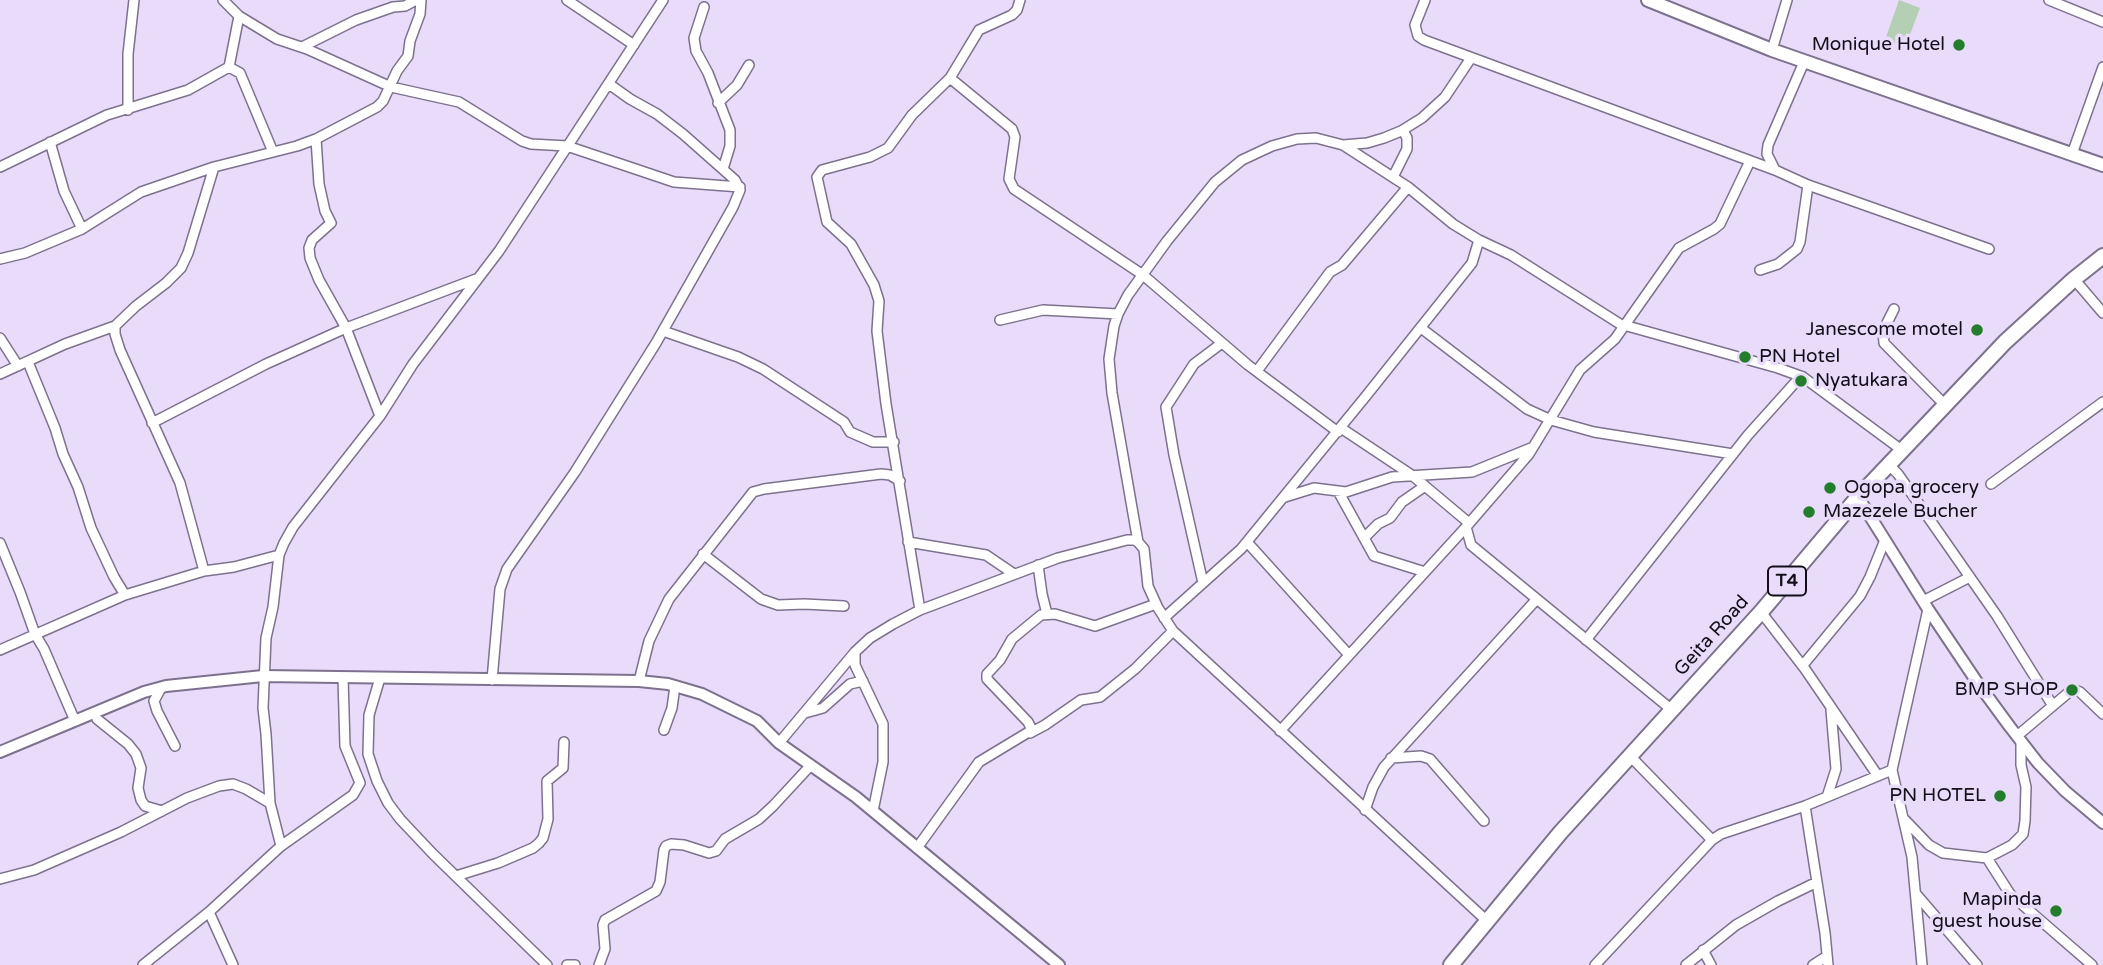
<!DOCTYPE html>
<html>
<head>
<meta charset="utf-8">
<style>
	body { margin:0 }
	canvas { display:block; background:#e8dcfa }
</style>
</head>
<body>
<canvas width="2103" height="965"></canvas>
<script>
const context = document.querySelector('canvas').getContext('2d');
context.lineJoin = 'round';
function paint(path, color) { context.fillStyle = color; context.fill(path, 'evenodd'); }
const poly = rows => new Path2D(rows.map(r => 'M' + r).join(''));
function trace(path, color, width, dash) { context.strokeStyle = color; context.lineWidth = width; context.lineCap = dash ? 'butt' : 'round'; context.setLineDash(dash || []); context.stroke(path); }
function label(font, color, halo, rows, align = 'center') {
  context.font = font + ' "Varela Round",sans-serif'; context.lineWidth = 7; context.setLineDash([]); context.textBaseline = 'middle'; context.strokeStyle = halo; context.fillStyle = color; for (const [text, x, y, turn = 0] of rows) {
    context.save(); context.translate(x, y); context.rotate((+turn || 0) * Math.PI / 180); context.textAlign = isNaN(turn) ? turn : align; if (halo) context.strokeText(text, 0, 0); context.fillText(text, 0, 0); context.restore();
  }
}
paint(poly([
	[1899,0,1920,8,1905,48,1885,40]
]), '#b4cfb3');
const minor = poly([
	[223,0,239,16,277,39,307,49,391,87,459,102,522,141,531,144,567,146,674,182,740,187],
	[567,0,634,45],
	[1425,0,1415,25,1418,36,1424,40,1775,170,1808,185,1989,249],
	[2049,0,2103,22],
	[704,7,694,38,696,51,708,73,730,130,730,146,723,169],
	[239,16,229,67,240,73,273,152],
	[302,47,356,20,393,7,405,6,416,0],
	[1772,50,1787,0],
	[950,78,1012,129,1015,137,1009,179,1014,189,1143,275,1248,365,1338,432],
	[718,103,737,85,749,65],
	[128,110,128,54,134,0],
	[316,139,319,184,325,211,331,223,312,240,309,248,310,258,319,280,346,328,380,416],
	[50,142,64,191,82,229],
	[1343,145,1367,143,1384,138,1401,131,1422,118,1445,97,1471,58],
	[2072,154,2103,67],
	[0,167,107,115,188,90,229,67],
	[1775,170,1767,154,1768,145,1804,62],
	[1393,177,1407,149,1407,138,1403,130],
	[0,259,25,253,82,229,141,192,214,167,297,146,316,139,377,107,383,101,397,71,408,56,410,41,420,14,421,0],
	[1760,270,1778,264,1797,249,1800,242,1808,185],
	[2074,279,2103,313],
	[1894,309,1883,331,1884,343,1945,405],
	[1000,320,1043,310,1118,314],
	[115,326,115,334,120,350,180,483,204,571],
	[1421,328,1527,409,1551,420,1594,432,1733,454],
	[663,331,738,357,763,369,844,422,850,432,873,442,894,442],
	[0,338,18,366],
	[28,362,55,428,63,454,78,487,91,528,114,577,125,595],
	[1257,371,1330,272,1342,265,1408,187],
	[0,374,65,344,115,326,136,306,166,283,181,268,188,253,214,167],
	[152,423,266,364,346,328,476,279],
	[1341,428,1413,476,1469,523],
	[1889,465,1898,474,1997,616,2053,706],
	[1991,484,2103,402],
	[1338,491,1374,556,1425,572],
	[1285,497,1314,488,1346,492,1392,477,1472,472,1531,448],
	[1466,527,1471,545,1672,710],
	[1364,538,1378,524,1390,518,1402,502,1425,486],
	[908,542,986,555,1014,574],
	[1138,542,1112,393,1109,359,1114,326,1118,314,1128,295,1167,241,1215,182,1242,160,1272,146,1297,139,1316,138,1343,145,1408,187,1453,224,1479,240,1511,255,1620,324,1778,368,1803,377,1903,451],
	[1247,542,1349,655],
	[0,543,20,592,35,634,44,649,75,721],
	[703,554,761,599,778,605,804,604,844,606],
	[1038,565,1042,594,1047,614],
	[1203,583,1174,455,1166,407,1194,364,1222,343],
	[1923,601,1970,577],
	[920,610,886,404,877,331,879,301,874,285,851,244,827,222,817,177,822,170,870,157,888,148,912,115,950,78,979,30,1012,15,1017,10,1020,0],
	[1761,612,1805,669,1878,776],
	[1164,618,1241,549,1366,396,1472,263,1479,240],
	[1586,640,1748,435,1801,376],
	[0,650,125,595,204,571,234,567,279,555],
	[855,652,855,665,883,724,883,762,873,811],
	[1803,665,1860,596,1870,577,1885,540],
	[380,678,369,715,368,754,377,781,388,803,400,819,433,854,547,965],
	[492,680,500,589,507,569,575,472,656,343,733,207,740,190,735,180,683,134,657,114,630,99,609,84],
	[639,681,649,641,669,599,753,492,764,489,881,474,890,475,900,481],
	[161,688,154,701,157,711,175,746],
	[805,713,823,708,850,684,863,681],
	[97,719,128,744,136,754,141,768,138,788,141,800,145,806,162,811],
	[664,730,672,708,675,686],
	[1280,731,1466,527,1529,454,1580,370,1615,339,1679,248,1714,229,1720,224,1750,161],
	[1030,733,1045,725,1081,700,1100,697,1135,669,1173,631],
	[2017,736,2068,693,2075,690,2080,692,2103,714],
	[779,743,855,652,870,638,893,624,920,610,1058,558,1127,540,1134,540,1138,542,1144,549,1148,586,1158,608,1173,631,1487,921],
	[1630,756,1712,840],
	[1391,758,1421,756,1430,759,1484,821],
	[1827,797,1836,769,1831,710],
	[1805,806,1825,933,1828,965],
	[1365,810,1373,787,1384,767,1536,600],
	[1905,820,1929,845,1943,853,1987,858,2012,845,2023,834,2025,821,2026,787,2021,765,2021,741],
	[281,846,270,803,266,734,263,708,266,638,273,607,279,555,284,543,293,527,380,416,413,364,499,251,663,0],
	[917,848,979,762,1032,730,1028,722,987,679,987,674,1000,660,1012,639,1041,615,1055,614,1095,626,1156,604],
	[1987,858,2010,894,2092,965],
	[456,876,498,863,533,848,539,843,543,838,548,819,547,781,563,768,564,742],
	[0,879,34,870,121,832,187,798,219,786,233,784,246,789,270,803],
	[1916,894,1977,965],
	[209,912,233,965],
	[1703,950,1711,965],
	[143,965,209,912,281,846,353,795,360,783,345,746,343,678],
	[567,965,575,965],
	[599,965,605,949,603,925,605,920,656,891,660,882,664,850,666,846,671,844,684,845,709,853,716,851,725,839,759,819,773,806,811,765],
	[1595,965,1712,840,1721,834,1805,806,1892,770],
	[1686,965,1736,925,1778,901,1817,882],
	[1813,965,1827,956],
	[1922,965,1912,857,1892,770,1928,609]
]);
const tertiary = poly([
	[1858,497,1928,609,1977,682,2010,727,2038,763,2065,791,2103,823],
	[0,752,144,692,166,686,263,676,639,681,668,684,702,694,757,721,779,743,856,797,1059,965]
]);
const secondary = poly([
	[1648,0,1772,50,2103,165]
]);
const trunk = poly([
	[1451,965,1560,833,1761,612,1858,497,2005,342,2074,279,2103,256]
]);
trace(minor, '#7d728d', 12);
trace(tertiary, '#7d728d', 14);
trace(secondary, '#7d728d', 16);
trace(trunk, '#7d728d', 18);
trace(minor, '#fff', 9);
trace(tertiary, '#fff', 10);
trace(secondary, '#fff', 12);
trace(trunk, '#fff', 14);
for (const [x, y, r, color] of [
	[1959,45,7,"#237d2c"],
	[1977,330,7,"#237d2c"],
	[1745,357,7,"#237d2c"],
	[1801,381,7,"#237d2c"],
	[1830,488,7,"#237d2c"],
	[1809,512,7,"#237d2c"],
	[2072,690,7,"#237d2c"],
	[2000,796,7,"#237d2c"],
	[2056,911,7,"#237d2c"]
]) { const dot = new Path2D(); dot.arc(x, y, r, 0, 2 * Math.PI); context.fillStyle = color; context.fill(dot); trace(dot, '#e8dcfa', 2.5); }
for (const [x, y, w] of [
	[1787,581,38]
]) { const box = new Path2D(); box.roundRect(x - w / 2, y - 14.5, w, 29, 5); context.fillStyle = '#e8dcfa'; context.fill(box); trace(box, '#130f19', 2); }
label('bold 18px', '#130f19', null, [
	["T4",1787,581]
]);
label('19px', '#130f19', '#e8dcfa', [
	["Monique Hotel",1945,45],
	["Janescome motel",1963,330],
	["PN Hotel",1759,357,"left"],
	["Nyatukara",1815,381,"left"],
	["Ogopa grocery",1844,488,"left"],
	["Mazezele Bucher",1823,512,"left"],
	["BMP SHOP",2058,690],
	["PN HOTEL",1986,796],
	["Mapinda",2042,900],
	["guest house",2042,922]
], 'right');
label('19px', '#130f19', '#e8dcfa', [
	["Geita Road",1712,636,-48]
]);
</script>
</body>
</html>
